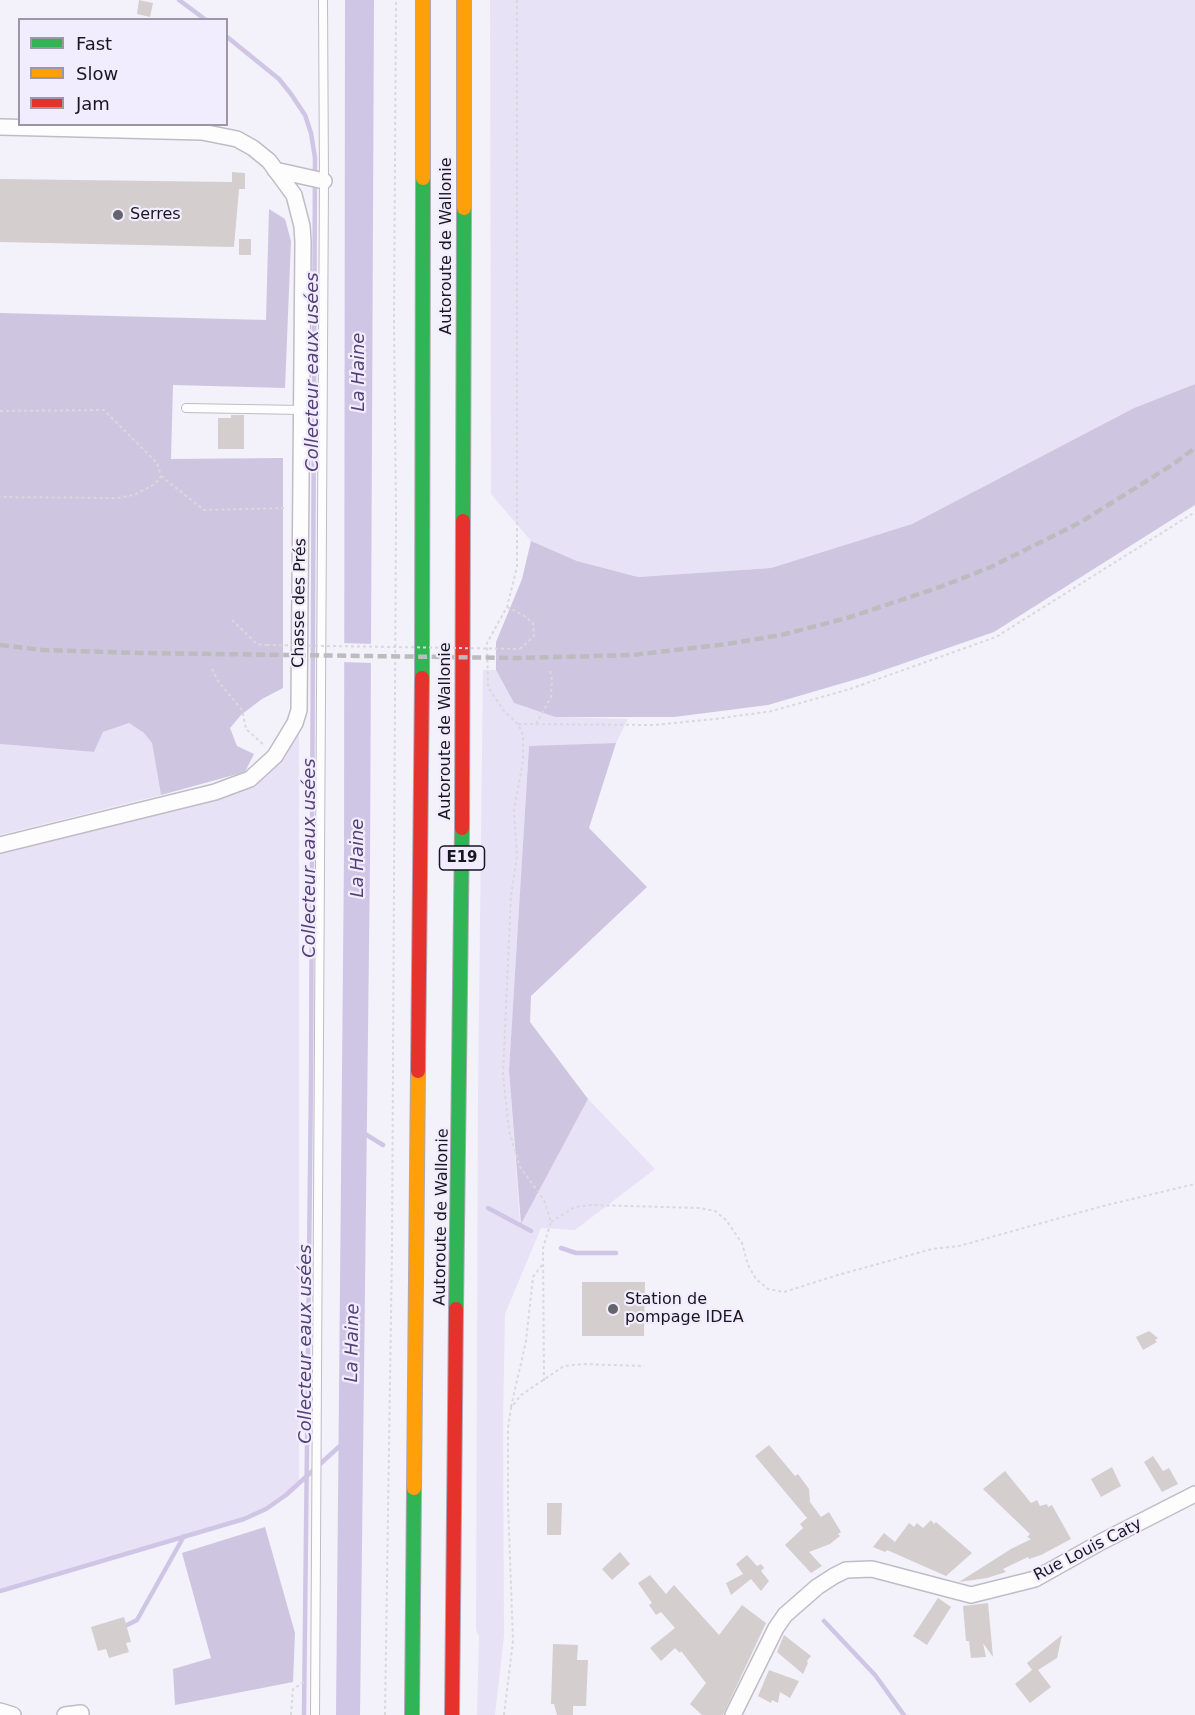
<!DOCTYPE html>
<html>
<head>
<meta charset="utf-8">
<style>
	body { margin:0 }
	#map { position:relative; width:1195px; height:1715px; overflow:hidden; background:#f3f1fa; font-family:"DejaVu Sans",sans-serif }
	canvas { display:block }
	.legend { position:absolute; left:18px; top:18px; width:210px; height:108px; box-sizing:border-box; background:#f2edfe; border:2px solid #9b97a5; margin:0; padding:8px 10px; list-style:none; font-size:18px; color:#191620 }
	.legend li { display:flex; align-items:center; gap:12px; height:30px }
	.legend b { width:30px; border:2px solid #9b97a5 }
</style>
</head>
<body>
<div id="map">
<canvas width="1195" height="1715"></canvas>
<ul class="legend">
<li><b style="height:8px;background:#30b455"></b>Fast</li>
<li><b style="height:8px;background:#ff9f0a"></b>Slow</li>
<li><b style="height:8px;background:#e5322d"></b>Jam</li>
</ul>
</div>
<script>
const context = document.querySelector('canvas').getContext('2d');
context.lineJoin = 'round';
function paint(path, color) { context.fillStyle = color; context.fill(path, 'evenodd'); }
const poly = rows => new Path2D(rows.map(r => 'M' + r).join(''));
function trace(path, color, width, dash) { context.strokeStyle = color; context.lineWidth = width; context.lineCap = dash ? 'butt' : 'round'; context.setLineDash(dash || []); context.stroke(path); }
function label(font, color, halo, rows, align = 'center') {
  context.font = font + ' "DejaVu Sans",sans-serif'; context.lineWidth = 4.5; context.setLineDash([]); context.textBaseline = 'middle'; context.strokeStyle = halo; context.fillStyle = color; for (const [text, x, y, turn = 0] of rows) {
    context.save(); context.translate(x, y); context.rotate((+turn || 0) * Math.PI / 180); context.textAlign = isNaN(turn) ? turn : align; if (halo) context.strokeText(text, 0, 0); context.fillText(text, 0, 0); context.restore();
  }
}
paint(poly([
	[490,0,1195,0,1195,384,1134,408,912,524,771,568,638,577,577,561,531,541,491,494],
	[483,670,496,670,514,703,555,717,628,719,616,743,529,747,509,1070,520,1223,588,1099,655,1169,575,1230,541,1228,505,1314,503,1420,504,1636,495,1715,477,1715,479,1636,476,1630,478,1093],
	[299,710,299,1484,286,1495,266,1509,244,1519,0,1591,0,845,250,779],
	[129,723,144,733,152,743,161,795,0,835,0,744,94,752,103,732]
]), '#e8e2f7');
paint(poly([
	[269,209,285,219,291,241,285,388,173,385,171,459,283,458,283,688,262,699,241,715,230,728,237,746,254,754,245,772,161,795,152,743,144,733,129,723,103,732,94,752,0,744,0,313,266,320],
	[1195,384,1195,505,994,632,867,676,768,705,674,717,555,717,514,703,496,670,496,642,522,579,531,541,577,561,638,577,771,568,912,524,1134,408],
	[616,743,589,828,647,887,531,996,530,1022,588,1099,521,1224,509,1070,529,746],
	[265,1527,295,1633,293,1682,175,1705,173,1669,211,1658,182,1553]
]), '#cec6e0');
paint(poly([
	[345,0,374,0,370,860,360,1715,336,1715,344,856]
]), '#cfc6e5');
paint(poly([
	[341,643,374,644,374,663,341,662]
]), '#f3f1fa');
trace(poly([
	[179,0,206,20],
	[226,36,279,79,291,94,305,115,311,133,315,158,311,1080,304,1715],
	[362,1132,383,1145],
	[488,1208,531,1231],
	[561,1248,576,1253,616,1253],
	[0,1591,244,1519,266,1509,286,1495,342,1444],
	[824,1621,875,1675,904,1715],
	[127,1625,137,1620,184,1536]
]), '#cfc6e5', 4.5);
paint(poly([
	[139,0,153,3,150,17,137,14],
	[232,172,245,173,245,189,239,189,234,247,0,242,0,179,232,182],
	[239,239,251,239,251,255,239,255],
	[231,415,244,415,244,449,218,449,218,418,231,418],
	[582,1282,645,1282,644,1336,582,1336],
	[1149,1331,1158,1338,1155,1340,1157,1342,1143,1350,1136,1337],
	[769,1445,795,1476,798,1474,809,1489,810,1502,821,1517,829,1512,841,1532,838,1534,840,1536,830,1544,809,1552,822,1566,811,1573,785,1545,803,1528,800,1524,807,1518,755,1456],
	[1153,1456,1163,1471,1169,1468,1178,1484,1162,1492,1144,1462],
	[1112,1467,1121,1486,1101,1497,1091,1479],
	[1005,1471,1031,1503,1037,1500,1040,1506,1047,1504,1048,1507,1052,1505,1071,1539,1041,1555,1029,1559,1028,1557,1003,1569,1006,1572,987,1578,959,1582,1011,1549,1031,1539,1027,1537,1030,1534,983,1489],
	[547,1503,562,1503,561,1535,547,1535],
	[931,1520,934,1524,936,1522,972,1553,946,1576,887,1550,885,1552,873,1547,884,1533,895,1542,909,1523,914,1527,917,1523,923,1528],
	[620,1552,630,1564,612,1580,602,1569],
	[747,1555,757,1566,761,1564,764,1568,761,1571,769,1581,761,1591,751,1579,731,1595,726,1583,743,1574,736,1564],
	[650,1575,666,1594,674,1585,719,1635,742,1605,766,1623,723,1715,702,1715,690,1704,706,1683,681,1651,680,1653,675,1648,661,1661,650,1648,675,1628,661,1612,656,1615,649,1605,652,1603,638,1583],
	[938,1598,951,1607,927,1645,913,1636],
	[988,1603,993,1657,983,1643,986,1657,971,1658,969,1641,966,1641,963,1606],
	[124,1617,131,1642,126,1643,129,1652,109,1658,106,1649,98,1651,91,1627],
	[784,1635,811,1656,807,1661,808,1663,803,1674,777,1652],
	[1062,1635,1057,1658,1038,1670,1051,1687,1030,1703,1015,1684,1032,1670,1027,1663],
	[553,1644,578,1645,577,1660,588,1660,586,1706,573,1706,573,1715,557,1715,554,1704,551,1704],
	[769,1670,799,1681,790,1698,780,1692,778,1703,772,1700,771,1703,758,1696]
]), '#d4cecf');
const lane = poly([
	[186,408,302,410],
	[315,1715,324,181,323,0]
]);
const street = poly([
	[0,127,202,132,237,139,253,148,269,161,294,195,302,226,303,242,299,710,295,723,275,756,250,779,215,792,0,845],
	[275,170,324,181],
	[0,1711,13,1715],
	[65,1715,81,1713],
	[733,1715,776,1628,785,1615,817,1587,834,1576,846,1570,872,1569,971,1595,1035,1579,1101,1542,1195,1494]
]);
const fast = poly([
	[463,521,464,208],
	[422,678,423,178],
	[456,1309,462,828],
	[412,1715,414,1488]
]);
const slow = poly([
	[423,178,423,0],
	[464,208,464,0],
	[414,1488,418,1071]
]);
const jam = poly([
	[462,828,463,521],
	[418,1071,422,678],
	[452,1715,456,1309]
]);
trace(lane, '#bfbcc6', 10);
trace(street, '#bfbcc6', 18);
trace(fast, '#ada7b7', 16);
trace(slow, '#ada7b7', 16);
trace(jam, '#ada7b7', 16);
trace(poly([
	[517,0,517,567,507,607,487,643,488,687,504,711,518,724,523,735,523,761,514,810,517,857,511,896,503,1074,509,1131,520,1167,544,1200,551,1222,543,1248,544,1381],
	[0,411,104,410,157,463,161,476,155,484,134,495,117,498,0,497],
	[161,476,204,510,287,508],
	[507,607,523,615,533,623,534,636,520,649],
	[232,620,257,644,267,645],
	[212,669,218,681,242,710,246,729,265,746],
	[518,724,654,725,715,719,772,711,850,689,996,637,1195,512],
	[536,724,551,697,552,680,550,671],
	[551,1222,575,1207,591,1205,700,1208,715,1211,726,1220,742,1243,748,1265,756,1279,768,1289,784,1292,838,1275,932,1249,959,1246,1103,1206,1195,1184],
	[511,1407,526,1341,533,1277,542,1265],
	[291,1715,293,1689,304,1682],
	[385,1715,392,1248,396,516,394,321,396,0],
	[504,1715,513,1641,508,1503,508,1428,511,1408,521,1395,564,1366,582,1364,644,1366]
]), '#dad8db', 2, [3, 3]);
trace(lane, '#fdfdfe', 8);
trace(street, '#fdfdfe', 15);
trace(fast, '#30b455', 14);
trace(slow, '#ff9f0a', 14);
trace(jam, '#e5322d', 14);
trace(poly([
	[0,645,43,650,139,653,519,658,633,655,727,644,781,635,847,618,940,587,991,567,1081,522,1172,465,1195,448]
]), '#bcbbbe', 4.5, [9, 4.5]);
trace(poly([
	[267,645,520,649]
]), '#dad8db', 2, [3, 3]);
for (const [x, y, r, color] of [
	[118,215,6,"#65636c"],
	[613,1309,6,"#65636c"]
]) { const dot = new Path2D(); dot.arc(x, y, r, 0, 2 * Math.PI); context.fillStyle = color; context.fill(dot); trace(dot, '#f2edfe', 2); }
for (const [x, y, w] of [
	[462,858,45]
]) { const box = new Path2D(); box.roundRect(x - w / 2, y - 12, w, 24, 4.5); context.fillStyle = '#f2edfe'; context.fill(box); trace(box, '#191620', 1.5); }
label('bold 15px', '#191620', null, [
	["E19",462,858]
]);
label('16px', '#191620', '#f2edfe', [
	["Serres",130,215],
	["Station de",625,1300],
	["pompage IDEA",625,1318]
], 'left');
label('16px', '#191620', '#f2edfe', [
	["Autoroute de Wallonie",447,246,-90],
	["Chasse des Prés",300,603,-89],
	["Autoroute de Wallonie",446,731,-90],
	["Autoroute de Wallonie",442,1217,-89],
	["Rue Louis Caty",1088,1550,-27]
]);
label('italic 18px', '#544276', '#f2edfe', [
	["Collecteur eaux usées",313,372,-90],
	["La Haine",359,372,-90],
	["Collecteur eaux usées",310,858,-90],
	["La Haine",358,858,-90],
	["La Haine",353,1343,-89],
	["Collecteur eaux usées",306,1344,-90]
]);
</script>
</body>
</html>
